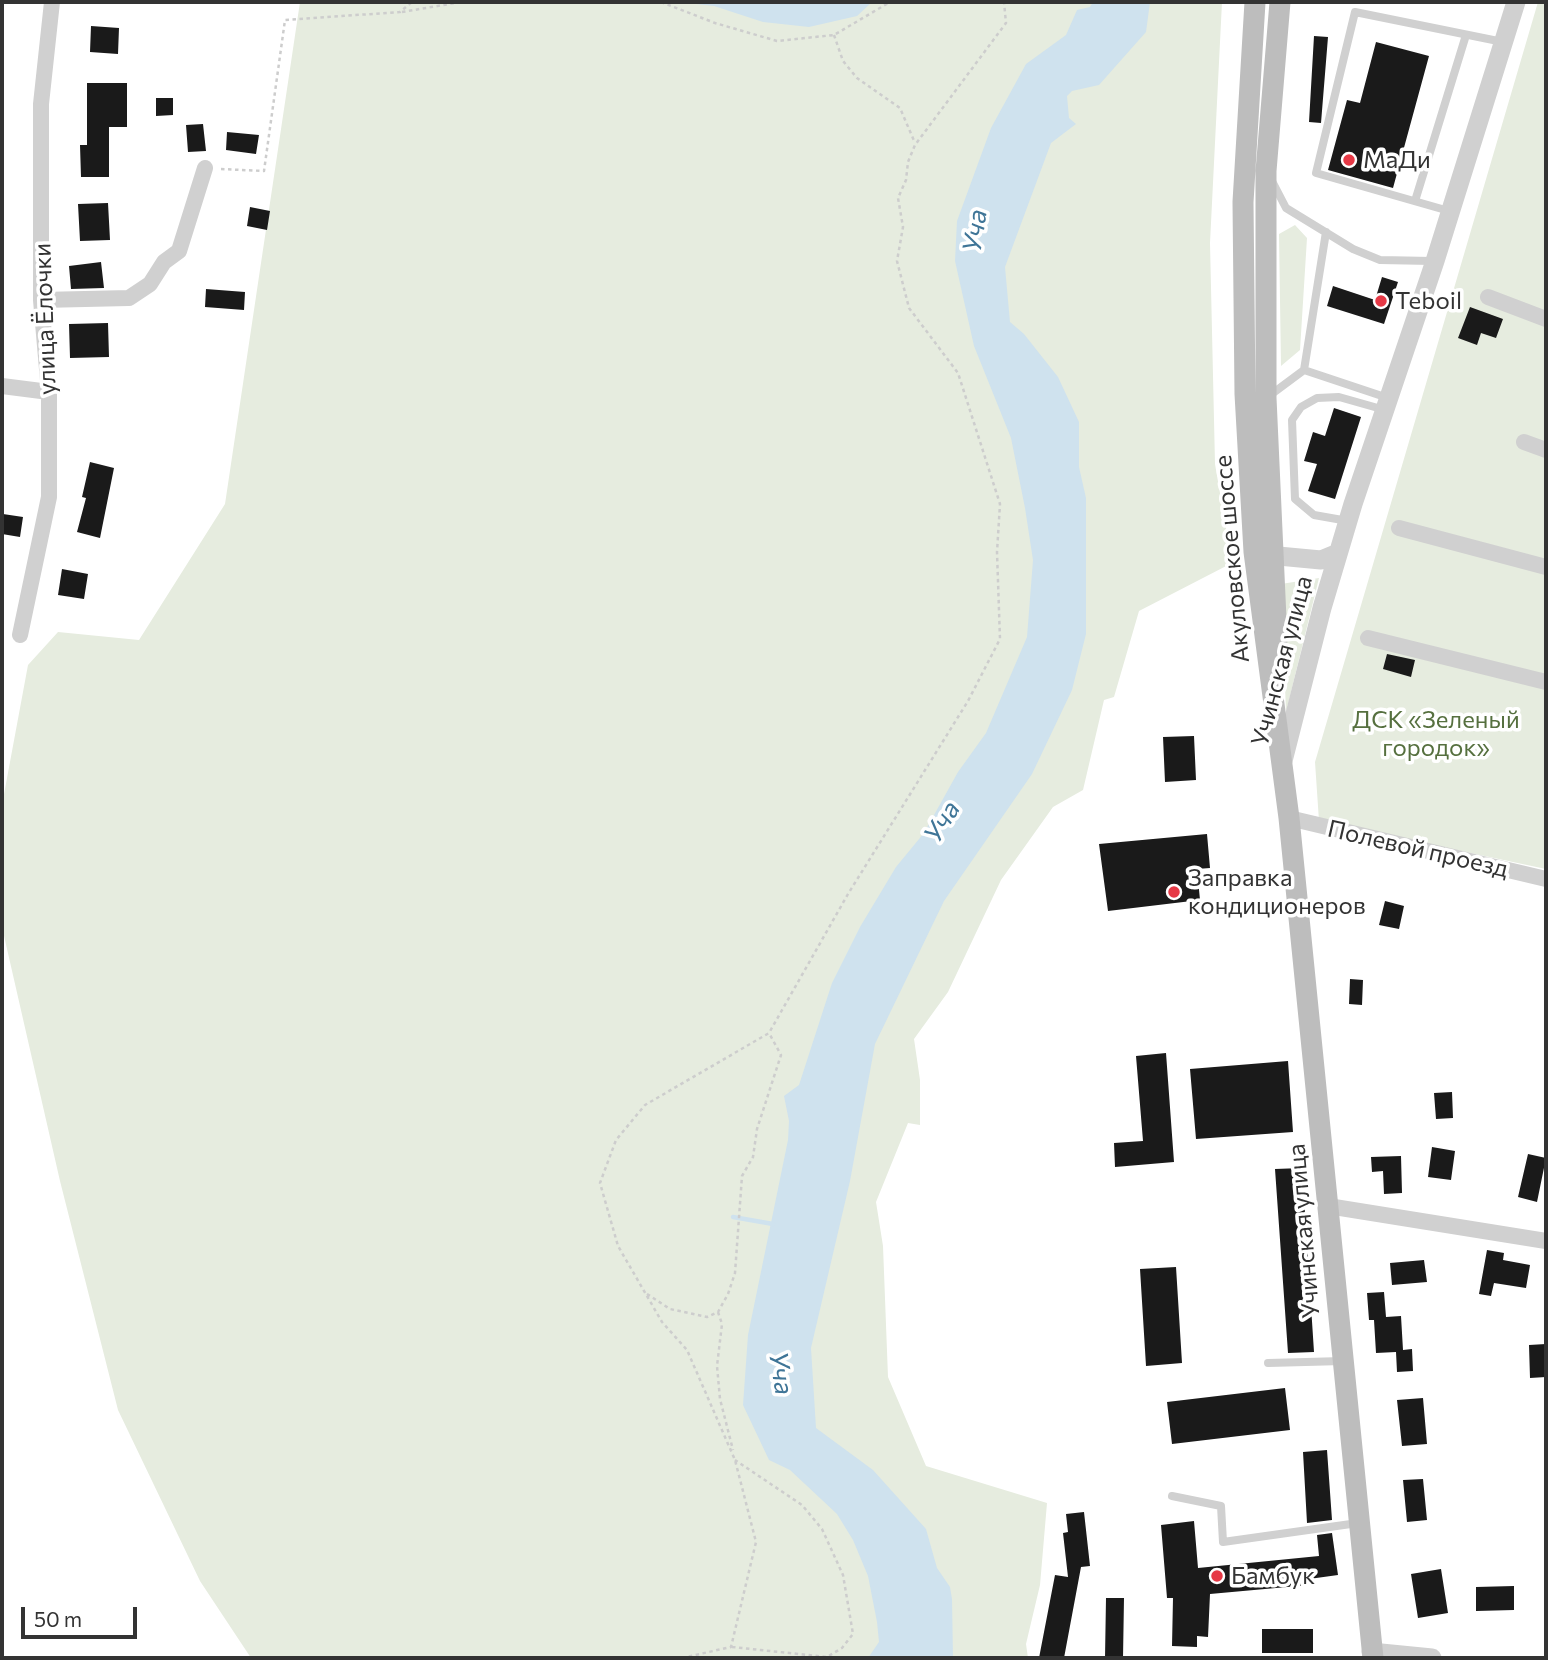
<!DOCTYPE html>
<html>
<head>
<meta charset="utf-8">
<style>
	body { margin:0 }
	#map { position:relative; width:1548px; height:1660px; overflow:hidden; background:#fff; font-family:Commissioner,sans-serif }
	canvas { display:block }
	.frame { position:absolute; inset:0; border:4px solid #333; pointer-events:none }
	.scale { position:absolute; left:21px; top:1607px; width:116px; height:32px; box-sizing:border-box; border:4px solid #333; border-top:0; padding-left:9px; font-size:21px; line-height:24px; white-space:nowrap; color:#333; -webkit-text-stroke:5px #fff; paint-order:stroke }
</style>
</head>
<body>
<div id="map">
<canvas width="1548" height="1660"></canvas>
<div class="frame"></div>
<div class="scale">50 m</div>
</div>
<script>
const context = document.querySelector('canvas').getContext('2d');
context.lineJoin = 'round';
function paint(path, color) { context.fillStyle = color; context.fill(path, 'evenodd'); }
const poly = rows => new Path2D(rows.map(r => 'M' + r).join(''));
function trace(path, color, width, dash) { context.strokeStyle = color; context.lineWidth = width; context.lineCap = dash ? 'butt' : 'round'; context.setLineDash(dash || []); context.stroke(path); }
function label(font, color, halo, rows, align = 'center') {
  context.font = font + ' Commissioner,sans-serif'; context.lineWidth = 7; context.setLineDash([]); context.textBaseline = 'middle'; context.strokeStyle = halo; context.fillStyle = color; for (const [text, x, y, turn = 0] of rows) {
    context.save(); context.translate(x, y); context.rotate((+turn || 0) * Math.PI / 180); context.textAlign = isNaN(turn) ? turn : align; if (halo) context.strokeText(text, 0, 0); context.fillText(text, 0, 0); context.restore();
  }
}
paint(poly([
	[300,2,1222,2,1210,243,1215,464,1232,563,1139,611,1114,697,1104,700,1083,790,1053,807,1001,880,948,992,914,1039,920,1080,920,1125,908,1123,876,1202,883,1246,888,1377,926,1466,1047,1503,1040,1585,1026,1644,1028,1658,251,1658,200,1581,118,1410,60,1181,2,927,2,805,28,665,58,632,139,640,225,504],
	[1538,2,1546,2,1546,869,1319,821,1315,762],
	[1295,225,1307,238,1300,350,1281,366,1279,234],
	[1319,578,1286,712,1281,584]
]), '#e6ecdf');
paint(poly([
	[678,2,872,2,857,16,809,27,763,22,714,6],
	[1093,2,1150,2,1146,32,1099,85,1072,91,1067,96,1069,118,1076,124,1051,143,1005,267,1010,322,1024,334,1058,377,1079,422,1079,467,1086,498,1086,634,1072,690,1032,774,944,901,875,1044,850,1181,811,1348,816,1428,873,1470,926,1529,937,1568,950,1587,952,1599,953,1658,868,1658,879,1642,877,1622,868,1576,853,1540,837,1514,790,1470,769,1460,743,1405,748,1335,788,1140,789,1121,784,1096,799,1085,832,983,860,927,896,867,924,833,958,772,986,733,1027,637,1033,560,1025,508,1011,438,974,346,955,261,957,221,991,128,1026,64,1066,35,1077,10,1090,7]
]), '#cfe2ee');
trace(poly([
	[733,1217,773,1224]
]), '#cfe2ee', 4.5);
paint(poly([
	[91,26,119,28,118,54,90,52],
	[1314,36,1328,37,1321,123,1309,122],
	[1376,42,1429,56,1393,188,1328,170,1347,100,1360,103],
	[87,83,127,83,127,127,109,127,109,177,81,177,80,145,87,145],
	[156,98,173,98,173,115,156,116],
	[203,124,206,151,188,152,186,125],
	[227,132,259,135,256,154,226,150],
	[108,203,110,240,80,241,78,204],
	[250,207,270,211,267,230,247,226],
	[101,262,104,288,71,289,69,266],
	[1382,277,1398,282,1384,324,1327,306,1333,286,1375,300],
	[206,289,245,292,244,310,205,307],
	[1470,307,1503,319,1496,338,1481,333,1477,345,1458,338],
	[108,323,109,357,70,358,69,324],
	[1334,408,1361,417,1335,499,1308,491,1317,464,1304,461,1313,432,1325,436],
	[90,462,114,468,100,538,77,532,86,498,82,497],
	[3,514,23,517,20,537,2,534],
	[62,569,88,574,84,599,58,595],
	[1387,654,1415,660,1411,677,1383,669],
	[1194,736,1196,780,1165,782,1163,737],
	[1207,834,1210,868,1197,869,1200,900,1108,911,1099,844],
	[1385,901,1404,906,1399,929,1379,925],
	[1350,979,1363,980,1362,1005,1349,1004],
	[1166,1053,1174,1162,1115,1167,1114,1143,1143,1141,1136,1056],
	[1288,1061,1293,1132,1196,1139,1190,1069],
	[1452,1092,1453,1118,1436,1119,1434,1093],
	[1432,1147,1455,1151,1451,1180,1428,1177],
	[1528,1154,1546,1158,1537,1202,1518,1197],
	[1401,1156,1402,1193,1384,1194,1383,1171,1372,1172,1371,1157],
	[1302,1168,1314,1352,1288,1353,1275,1169],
	[1487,1250,1504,1253,1503,1260,1530,1265,1526,1288,1494,1283,1491,1296,1479,1294],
	[1424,1260,1427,1282,1392,1285,1390,1263],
	[1176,1267,1182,1363,1146,1366,1140,1269],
	[1384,1292,1386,1317,1401,1316,1403,1350,1412,1349,1413,1371,1397,1372,1396,1352,1376,1353,1374,1320,1369,1320,1367,1293],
	[1546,1344,1546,1377,1530,1378,1529,1345],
	[1285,1388,1290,1430,1172,1444,1167,1402],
	[1423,1398,1427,1444,1402,1446,1397,1400],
	[1327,1450,1332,1520,1307,1523,1303,1452],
	[1423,1479,1427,1520,1407,1522,1403,1480],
	[1084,1512,1090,1566,1081,1567,1064,1658,1039,1658,1055,1575,1068,1577,1063,1533,1068,1532,1066,1514],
	[1194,1521,1198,1568,1319,1556,1317,1535,1332,1533,1338,1575,1309,1579,1309,1585,1210,1594,1208,1637,1197,1636,1197,1647,1172,1646,1173,1598,1167,1598,1161,1525],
	[1441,1569,1448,1613,1418,1618,1411,1574],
	[1514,1586,1514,1610,1476,1611,1476,1587],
	[1106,1598,1124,1598,1123,1658,1105,1658],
	[1262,1629,1313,1629,1313,1653,1262,1653]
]), '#1a1a1a');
trace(poly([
	[661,2,715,23,777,41,834,35,890,2],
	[402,12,461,2],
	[834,35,843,61,857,78,900,108,915,143],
	[221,169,264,171,285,20,400,12,412,2],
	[647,1294,670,1309,707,1317,718,1312,728,1294,735,1273,742,1176,753,1157,757,1129,781,1055,769,1033],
	[718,1312,722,1324,717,1366,720,1399,733,1450],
	[732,1647,827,1657,842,1648,853,1634,843,1575,822,1529,802,1505,735,1460],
	[682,1658,731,1647,756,1542,735,1460,687,1350,662,1322,618,1246,600,1183,616,1140,645,1105,769,1033,848,894,968,701,1000,639,997,552,1000,504,958,373,909,308,897,261,903,227,898,198,906,180,908,162,915,145,1006,23,1004,2]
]), '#cdcdcd', 2.5, [3.5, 3.5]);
trace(poly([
	[1272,181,1286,208,1353,249,1380,260,1432,261],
	[1415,201,1466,35],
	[1449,211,1316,173,1355,12,1503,42],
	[1304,370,1388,398],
	[1269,396,1304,370,1326,232],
	[1348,521,1314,515,1295,499,1292,420,1301,407,1317,398,1339,397,1385,410],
	[1268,1363,1343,1361],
	[1172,1496,1221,1506,1223,1542,1358,1523]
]), '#d0d0d0', 8);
trace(poly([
	[1488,297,1546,319],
	[41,300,129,298,150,284,164,262,179,251,205,168],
	[2,386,49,392],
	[1524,442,1546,450],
	[1399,528,1546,567],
	[20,635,49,497,49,392,41,300,41,104,52,2],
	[1368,638,1546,682],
	[1289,818,1546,879],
	[1328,1206,1546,1241]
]), '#d0d0d0', 16);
trace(poly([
	[1257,554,1321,560,1338,553],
	[1283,761,1322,608,1353,504,1435,261,1516,2],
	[1371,1652,1432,1658]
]), '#d0d0d0', 19);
trace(poly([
	[1255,2,1243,202,1245,394,1254,552,1289,818,1373,1658],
	[1277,641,1266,398,1266,171,1280,2]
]), '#bdbdbd', 21);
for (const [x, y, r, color] of [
	[1349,160,7,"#e63946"],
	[1381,301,7,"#e63946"],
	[1174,892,7,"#e63946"],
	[1217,1576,7,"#e63946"]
]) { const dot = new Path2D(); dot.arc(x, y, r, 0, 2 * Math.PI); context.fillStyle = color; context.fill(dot); trace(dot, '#fff', 2.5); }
label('24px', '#333', '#fff', [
	["МаДи",1363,160],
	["Teboil",1395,301],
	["Заправка",1188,878],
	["кондиционеров",1188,906],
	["Бамбук",1231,1576]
], 'left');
label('24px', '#333', '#fff', [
	["улица Ёлочки",45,319,-92],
	["Акуловское шоссе",1232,559,-95],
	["Учинская улица",1282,661,-75],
	["Полевой проезд",1418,849,13],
	["Учинская улица",1304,1231,-95]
]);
label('24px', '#56703f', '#fff', [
	["ДСК «Зеленый",1436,720],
	["городок»",1436,748]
]);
label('italic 26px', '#3f7597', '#fff', [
	["Уча",975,231,-81],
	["Уча",942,822,-58],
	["Уча",781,1373,81]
]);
</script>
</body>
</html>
